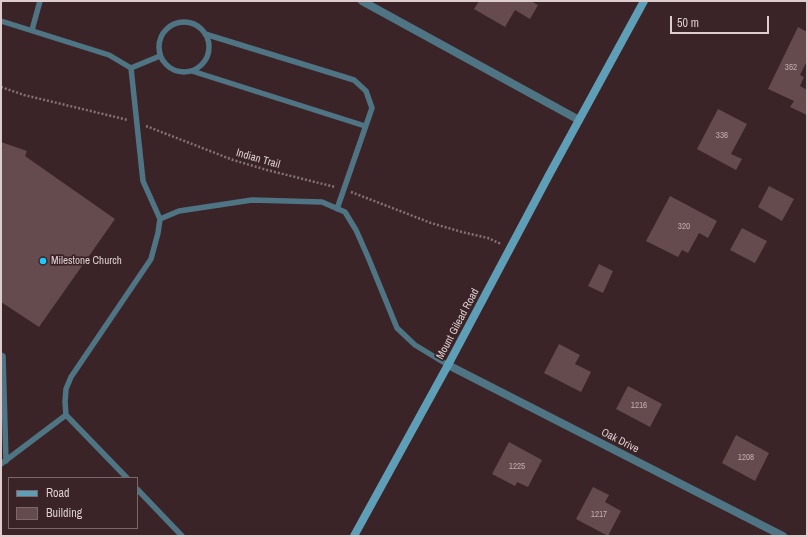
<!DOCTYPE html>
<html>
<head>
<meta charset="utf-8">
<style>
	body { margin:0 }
	#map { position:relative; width:808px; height:537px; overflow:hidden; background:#3b2427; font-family:"Archivo Narrow",sans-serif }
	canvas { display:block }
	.frame { position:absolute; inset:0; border:2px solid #ddcdce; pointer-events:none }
	.legend { position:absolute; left:8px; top:477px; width:130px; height:52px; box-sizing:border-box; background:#3b2427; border:1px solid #7c686a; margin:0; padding:5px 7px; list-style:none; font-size:12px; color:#ddcdce }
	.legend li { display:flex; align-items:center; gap:8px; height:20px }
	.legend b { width:20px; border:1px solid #7c686a }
	.scale { position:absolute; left:670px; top:16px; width:99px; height:18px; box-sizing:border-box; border:2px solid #ddcdce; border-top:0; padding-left:5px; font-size:12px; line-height:14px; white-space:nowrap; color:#ddcdce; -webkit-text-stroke:3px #3b2427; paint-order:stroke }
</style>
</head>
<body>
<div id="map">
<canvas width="808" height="537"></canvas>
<div class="frame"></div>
<ul class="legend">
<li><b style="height:5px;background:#5f9eb7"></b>Road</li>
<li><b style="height:11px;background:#654a4e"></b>Building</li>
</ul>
<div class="scale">50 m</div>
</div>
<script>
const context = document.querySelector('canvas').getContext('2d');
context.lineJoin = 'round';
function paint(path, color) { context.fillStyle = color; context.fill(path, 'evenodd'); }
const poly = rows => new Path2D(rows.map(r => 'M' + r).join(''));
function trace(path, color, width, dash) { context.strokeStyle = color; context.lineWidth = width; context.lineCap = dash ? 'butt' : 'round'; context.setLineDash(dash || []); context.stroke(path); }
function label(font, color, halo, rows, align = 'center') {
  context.font = font + ' "Archivo Narrow",sans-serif'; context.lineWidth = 3.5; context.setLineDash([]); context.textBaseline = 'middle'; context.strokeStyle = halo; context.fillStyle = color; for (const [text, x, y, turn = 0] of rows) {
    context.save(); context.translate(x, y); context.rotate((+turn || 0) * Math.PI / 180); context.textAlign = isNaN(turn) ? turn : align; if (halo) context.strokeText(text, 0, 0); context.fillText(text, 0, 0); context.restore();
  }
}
paint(poly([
	[479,1,531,1,538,5,530,19,515,10,505,27,474,9],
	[798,27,807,32,807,61,800,75,804,77,800,86,807,90,807,115,790,107,794,101,768,89],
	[718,109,747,124,731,154,742,159,736,170,697,149],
	[1,142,27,151,25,156,115,219,39,327,1,302],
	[769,186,794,199,782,221,758,207],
	[670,196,717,221,708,238,699,233,688,253,682,250,678,257,646,241],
	[742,228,767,241,755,263,730,250],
	[599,264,613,271,603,293,588,286],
	[559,344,580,355,575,364,591,372,581,392,544,373],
	[628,386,662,404,650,427,616,409],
	[736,435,769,453,755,481,722,463],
	[509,442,542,460,528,487,517,482,515,486,492,474],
	[593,487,609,495,605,502,621,511,608,536,576,519]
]), '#654a4e');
trace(poly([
	[1,87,24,95,128,120],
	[146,126,233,160,267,170,335,187],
	[351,192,431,223,462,232,488,238,501,244]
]), '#857274', 2.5, [2, 2]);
trace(poly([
	[1,21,109,55,131,68,143,181,160,219],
	'159 47a25 25 0 1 1 50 0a25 25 0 1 1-50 0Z',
	[32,30,40,1],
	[205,34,354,80,366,91,372,108,337,209],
	[131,68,160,56],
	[192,71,365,126],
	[1,355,3,356,6,461],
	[66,415,65,402,66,389,71,377,151,259,158,233,160,219,179,211,252,200,322,202,345,212,356,230,368,257,397,328,415,345,448,365],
	[1,464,66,415,127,478],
	[137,489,182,536]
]), '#4f7584', 5.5);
trace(poly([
	[362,1,579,120],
	[448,365,783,536]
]), '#4f7584', 8);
trace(poly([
	[354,536,448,365,549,175,644,1]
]), '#5f9eb7', 8);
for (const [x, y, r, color] of [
	[43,261,4,"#20c9fd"]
]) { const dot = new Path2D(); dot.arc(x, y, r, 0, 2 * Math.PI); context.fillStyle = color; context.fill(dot); trace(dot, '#3b2427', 1.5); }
label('9px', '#bfacae', null, [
	["352",791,68],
	["336",722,136],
	["320",684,227],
	["1216",639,406],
	["1208",746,458],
	["1225",517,467],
	["1217",599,515]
]);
label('11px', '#ddcdce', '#3b2427', [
	["Indian Trail",258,159,16],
	["Mount Gilead Road",458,324,-62],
	["Oak Drive",620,441,27]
]);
label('11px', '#ddcdce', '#3b2427', [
	["Milestone Church",51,261]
], 'left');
</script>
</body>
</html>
